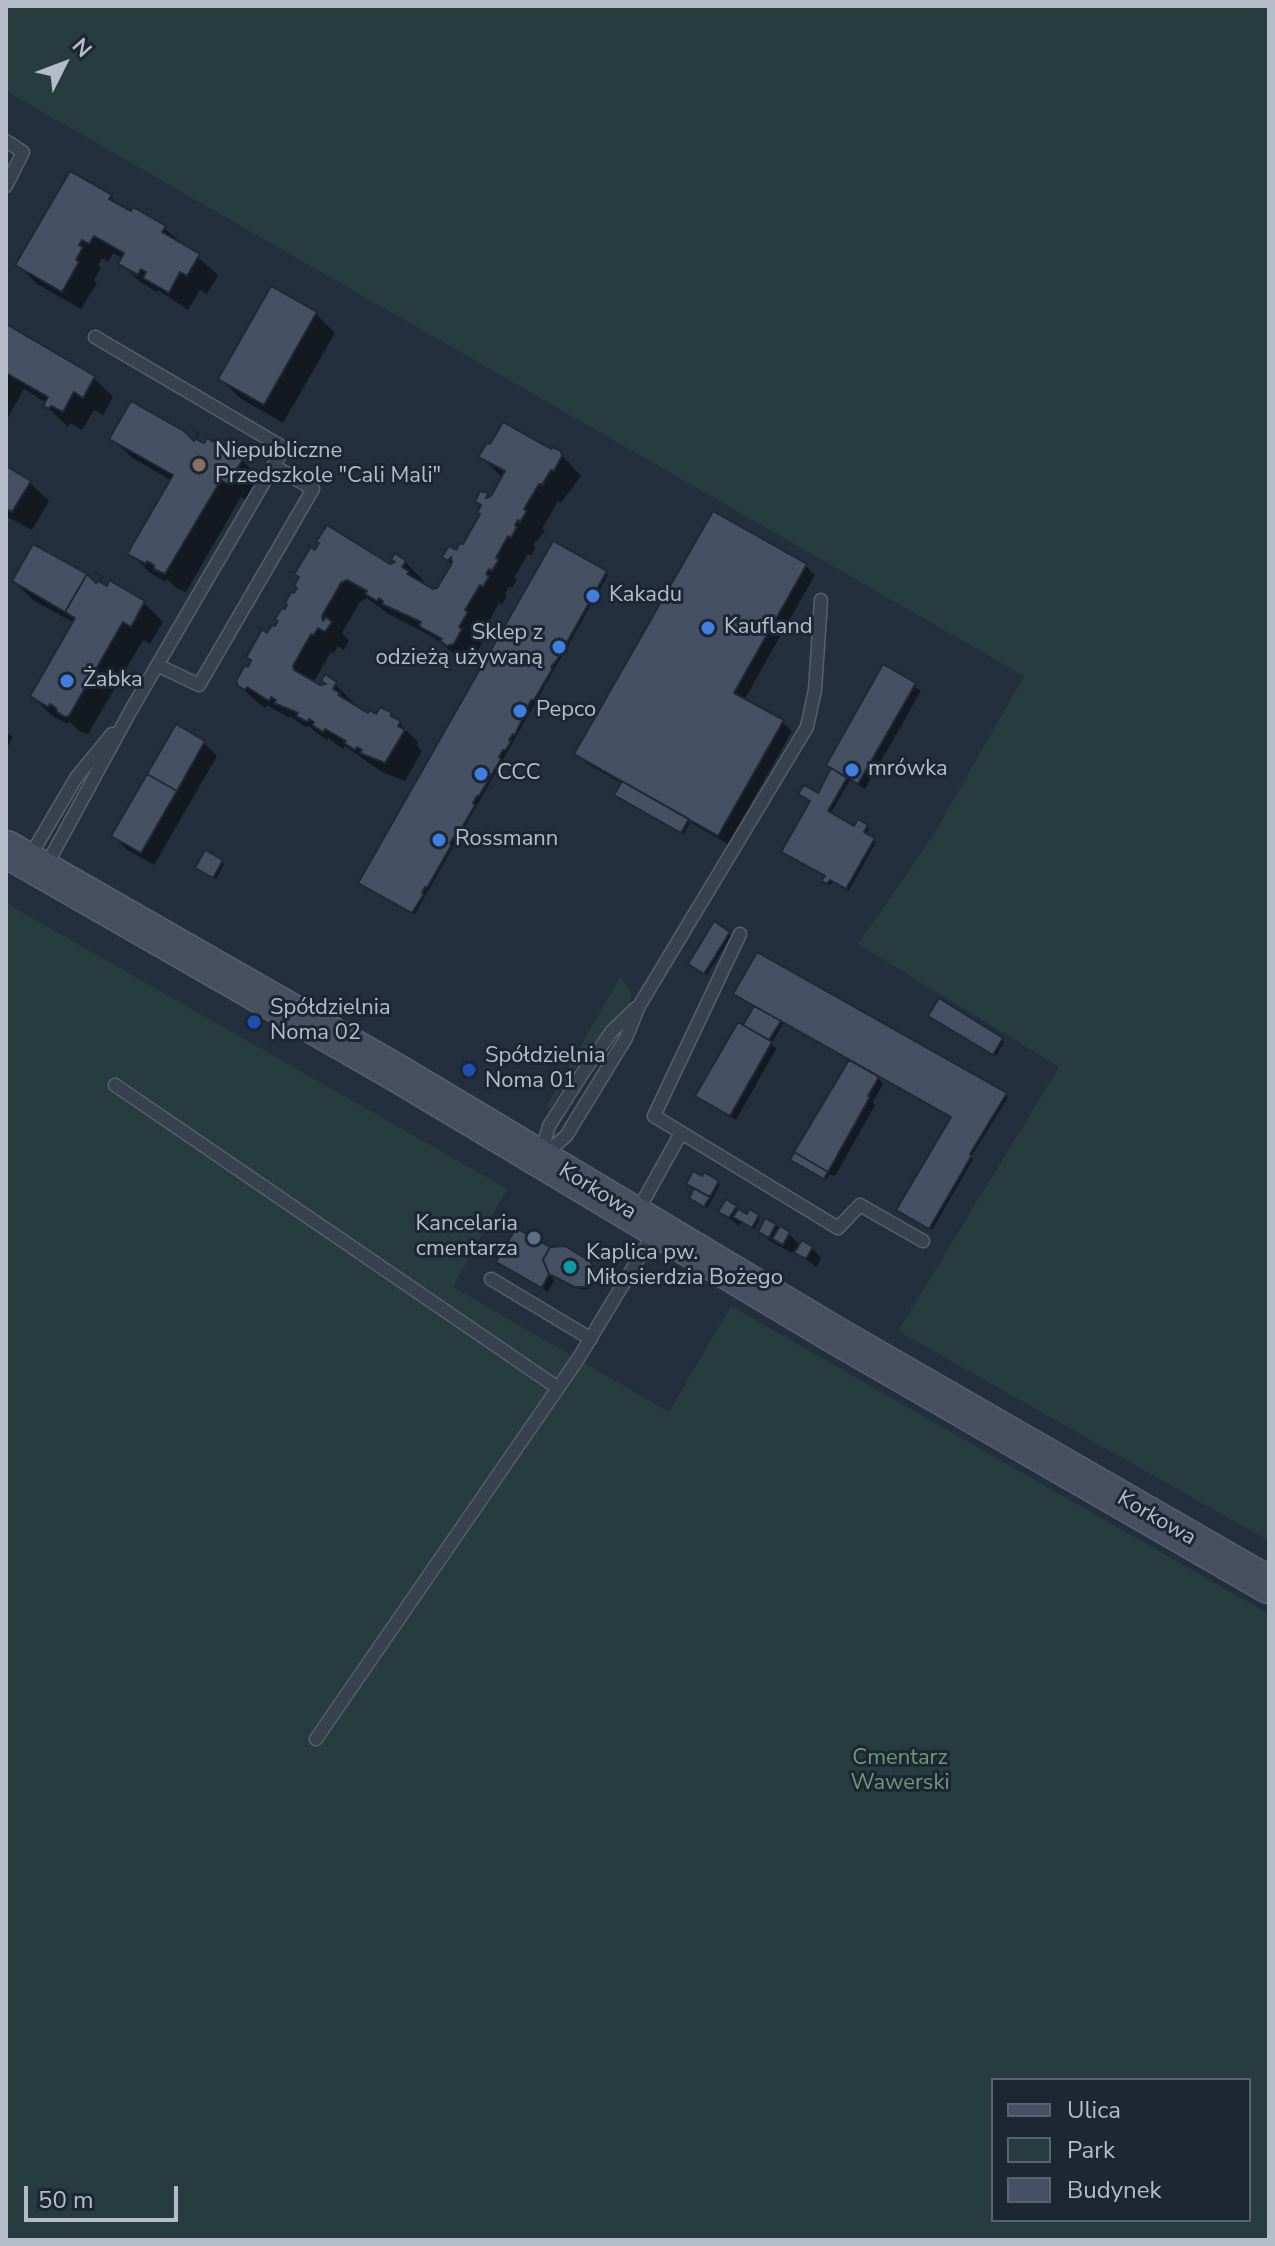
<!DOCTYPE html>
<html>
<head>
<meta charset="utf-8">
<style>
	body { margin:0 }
	#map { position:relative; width:1275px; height:2246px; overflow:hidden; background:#242f3e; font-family:"Nunito Sans",sans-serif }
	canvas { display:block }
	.frame { position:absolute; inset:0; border:8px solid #b4bcc9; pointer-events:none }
	.legend { position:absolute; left:991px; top:2078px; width:260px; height:144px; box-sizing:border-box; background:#1d2633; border:2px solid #59626f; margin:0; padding:10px 14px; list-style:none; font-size:24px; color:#b4bcc9 }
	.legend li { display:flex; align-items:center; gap:16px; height:40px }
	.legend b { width:40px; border:2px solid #59626f }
	.north { position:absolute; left:24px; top:24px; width:80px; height:80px; -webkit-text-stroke:6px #1d2633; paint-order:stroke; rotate:48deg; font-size:22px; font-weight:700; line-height:32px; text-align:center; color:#b4bcc9 }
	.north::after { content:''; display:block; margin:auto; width:28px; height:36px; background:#b4bcc9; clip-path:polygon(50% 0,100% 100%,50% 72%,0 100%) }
	.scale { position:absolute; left:24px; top:2186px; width:154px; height:36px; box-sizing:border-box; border:4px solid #b4bcc9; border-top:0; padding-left:10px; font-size:24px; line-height:28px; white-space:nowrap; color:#b4bcc9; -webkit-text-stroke:6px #1d2633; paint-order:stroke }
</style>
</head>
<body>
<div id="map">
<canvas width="1275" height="2246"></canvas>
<div class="frame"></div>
<ul class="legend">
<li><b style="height:10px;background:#465061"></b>Ulica</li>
<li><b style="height:22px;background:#263c3f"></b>Park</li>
<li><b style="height:22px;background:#455162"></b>Budynek</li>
</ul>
<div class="north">N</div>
<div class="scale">50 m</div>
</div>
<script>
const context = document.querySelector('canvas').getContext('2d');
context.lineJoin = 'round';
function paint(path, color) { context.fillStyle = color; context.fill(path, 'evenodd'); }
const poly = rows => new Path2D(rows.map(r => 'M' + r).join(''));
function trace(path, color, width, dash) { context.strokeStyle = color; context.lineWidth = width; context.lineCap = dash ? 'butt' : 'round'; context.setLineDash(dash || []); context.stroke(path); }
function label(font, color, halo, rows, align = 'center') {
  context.font = font + ' "Nunito Sans",sans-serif'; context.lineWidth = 6; context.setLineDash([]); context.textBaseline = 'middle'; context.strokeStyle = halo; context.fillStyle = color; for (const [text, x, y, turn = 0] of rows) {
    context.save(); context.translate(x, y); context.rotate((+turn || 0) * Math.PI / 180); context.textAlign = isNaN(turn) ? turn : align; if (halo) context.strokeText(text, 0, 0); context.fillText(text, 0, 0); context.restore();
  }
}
paint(poly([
	[6,6,1269,6,1269,1541,898,1331,1059,1067,858,944,933,836,1024,676,6,91],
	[6,903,507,1189,453,1287,669,1412,731,1306,1269,1614,1269,2240,6,2240],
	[993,2080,1249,2080,1249,2220,993,2220],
	[620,977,630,990,631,999,629,1004,582,1057,550,1108,547,1106]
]), '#263c3f');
paint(poly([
	[111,197,123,209,164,228,218,275,207,294,200,290,188,310,158,290,157,292,140,282,121,263,123,259,113,253,108,262,102,258,98,265,101,268,94,280,97,283,81,309,37,284,18,265],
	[316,314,335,333,283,423,240,398,221,379],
	[6,326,94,378,113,397,103,415,94,410,82,430,70,423,68,427,45,405,47,403,24,389,6,421],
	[112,438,194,444,242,460,261,480,248,502,241,497,186,592,176,588,167,579,165,582,149,572,130,553,172,481,131,457],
	[552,452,560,453,581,476,561,503,558,501,542,529,545,531,533,545,535,548,531,556,528,554,514,578,517,580,512,588,509,587,505,594,507,596,502,605,499,603,484,630,486,633,473,662,468,664,462,660,433,637,387,613,367,598,360,602,342,633,349,641,344,650,338,646,334,653,331,652,313,683,320,687,335,684,354,703,352,706,369,716,399,723,418,742,417,745,422,751,405,781,382,772,345,746,343,749,328,738,327,740,318,734,309,726,305,727,290,716,289,718,267,705,265,708,259,704,239,685,268,635,280,621,292,594,405,562,424,581,422,585,433,591,439,590,453,566,445,558,463,547,482,515,486,495,490,498,503,478,481,457],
	[6,469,29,482,49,501,32,530,6,516],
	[806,566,815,575,744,700,782,722,792,731,728,844,690,822,684,834,619,797,623,784,586,763,577,754],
	[606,573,608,575,415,914,363,885],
	[14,581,97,585,107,589,110,583,144,603,163,622,150,644,143,640,88,734,79,731,69,721,68,724,51,715,32,696,74,623,33,600],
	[884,667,921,691,865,789,850,780,830,814,855,828,867,826,869,829,866,835,876,842,849,890,833,881,830,885,827,883,818,795,833,769,828,765],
	[176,727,204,743,217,756,154,865,126,849,114,836],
	[6,733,13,737,6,749],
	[221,862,224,864,216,879,200,870],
	[729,933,731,936,707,975,693,966],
	[756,1006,1008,1097,971,1157,973,1159,932,1230,900,1212,953,1118,874,1073,883,1084,873,1102,875,1105,835,1176,830,1174,826,1180,794,1162,851,1060,784,1022,771,1044,776,1049,736,1120,698,1096],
	[933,1018,1002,1039,1004,1042,996,1056],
	[705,1175,720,1185,707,1208,693,1200,696,1189],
	[736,1207,741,1213,760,1219,754,1229,742,1222,739,1226,721,1211],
	[775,1225,789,1234,801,1246,812,1248,821,1258,816,1267,794,1250,792,1253,770,1241,760,1231],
	[550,1249,592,1265,598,1276,593,1278,589,1284,590,1289,579,1289,551,1274,554,1281,548,1292,499,1261]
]), '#0007');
const building = poly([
	[70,171,112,195,109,199,131,211,133,207,166,226,162,232,200,254,187,276,180,272,169,293,143,278,146,272,141,269,138,275,118,264,124,253,94,236,89,244,82,240,79,245,83,247,76,260,79,262,62,292,15,265,70,171],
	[271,286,317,312,264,405,218,379,271,286],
	[6,324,95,376,83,398,74,392,63,412,51,406,49,409,43,406,48,397,6,373,6,324],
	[131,401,184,431,194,441,198,434,193,430,199,434,196,439,204,443,207,438,243,459,228,484,221,480,165,574,154,569,154,565,147,561,146,564,127,554,173,475,109,439,131,401],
	[503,422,551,449,553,447,561,451,562,456,554,471,551,470,542,485,539,484,524,509,527,511,520,522,518,520,515,525,517,527,511,538,508,536,496,558,499,559,492,571,489,569,486,574,489,576,483,587,480,585,465,610,468,612,459,627,462,629,454,644,447,646,440,641,442,639,419,626,421,622,382,604,383,601,379,598,377,601,365,594,367,591,347,580,341,583,322,616,323,621,326,617,332,622,325,632,318,628,314,635,311,634,293,666,294,670,320,685,326,684,321,681,325,674,337,682,333,689,340,693,338,695,368,713,369,710,376,714,380,707,391,712,391,716,401,721,398,726,405,730,385,763,360,753,362,750,357,747,355,750,344,743,346,741,325,729,323,732,312,725,314,722,309,719,307,722,296,716,298,713,274,703,276,700,271,697,269,701,247,687,245,690,238,686,236,681,245,665,248,667,251,660,242,655,247,656,261,631,258,627,267,633,272,625,275,626,278,621,275,619,282,608,285,609,287,605,285,603,291,592,294,593,297,588,294,586,299,577,290,572,295,573,310,548,306,544,315,550,319,543,316,542,327,525,390,564,395,562,391,560,395,553,406,561,402,567,409,571,407,574,433,589,437,588,452,563,451,557,448,561,442,557,449,546,456,550,460,543,463,544,480,514,477,513,481,505,475,502,480,491,488,493,486,498,491,496,505,471,478,457,487,443,490,444,503,422],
	[6,466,31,481,12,512,6,509,6,466],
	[713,511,807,564,734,693,784,720,718,836,574,754,713,511],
	[553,541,607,571,557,660,551,667,553,668,534,700,531,700,515,735,513,734,509,740,511,741,506,750,503,750,499,757,501,759,479,796,477,796,473,803,475,805,456,838,454,837,450,843,451,846,427,888,425,887,422,893,424,894,412,913,358,883,553,541],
	[33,544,87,574,65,612,12,581,33,544],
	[95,572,103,577,100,582,107,586,109,580,145,601,131,627,123,622,69,716,65,717,57,712,56,708,50,704,48,707,30,696,75,618,65,612,87,574,96,583,99,581,101,577,95,572],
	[883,664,916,683,858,784,826,765,883,664],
	[176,724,205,741,177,791,147,774,176,724],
	[831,768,847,778,828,811,854,826,858,819,868,825,864,832,875,838,846,889,830,880,827,884,821,881,825,876,781,852,810,801,798,794,804,785,818,793,831,768],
	[147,774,177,791,141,853,111,836,147,774],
	[622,781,689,819,681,833,614,795,622,781],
	[205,850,223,860,213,878,195,868,205,850],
	[714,921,730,932,704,974,688,964,714,921],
	[757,952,1007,1093,970,1154,972,1155,929,1229,896,1210,951,1117,733,994,757,952],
	[939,998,1003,1038,993,1055,928,1016,939,998],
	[754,1006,781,1021,769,1040,743,1025,754,1006],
	[738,1022,772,1042,730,1116,695,1096,738,1022],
	[849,1060,879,1077,868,1096,870,1097,828,1172,794,1152,849,1060],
	[794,1152,828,1172,824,1179,790,1160,794,1152],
	[693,1171,702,1176,704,1172,719,1181,710,1197,686,1184,693,1171],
	[694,1188,710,1197,704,1207,689,1198,694,1188],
	[726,1199,737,1206,729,1218,718,1212,726,1199],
	[738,1209,747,1214,749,1209,759,1215,752,1228,733,1217,738,1209],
	[765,1218,776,1224,769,1238,758,1232,765,1218],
	[780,1226,790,1232,783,1245,772,1239,780,1226],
	[516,1228,550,1247,543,1260,549,1274,542,1288,496,1262,516,1228],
	[802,1240,813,1247,806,1259,794,1253,802,1240],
	[565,1246,590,1261,597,1273,591,1276,588,1281,589,1287,574,1287,549,1274,543,1260,550,1247,565,1246]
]);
paint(building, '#455162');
trace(building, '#1f2835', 2);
const lane = poly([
	[6,141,23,152,6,186],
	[157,665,199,685,313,489,274,466],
	[29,858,76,778,112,734],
	[45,868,131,710,284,448,95,337],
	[740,934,654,1116,838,1228,860,1205,923,1241],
	[115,1085,558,1388],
	[541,1155,549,1126,582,1074,612,1031,636,1008],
	[544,1155,566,1136,626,1038,639,1006,807,727,815,690,821,600],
	[636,1214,681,1133],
	[491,1279,591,1339],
	[316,1739,578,1359,654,1233]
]);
const secondary = poly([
	[6,849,397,1073,835,1335,1269,1585]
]);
trace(lane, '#565f6c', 15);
trace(secondary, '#565f6c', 39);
trace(lane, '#38414e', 12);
trace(secondary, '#465061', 36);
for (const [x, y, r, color] of [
	[199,465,8,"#8d6e63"],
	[593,596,8,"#3f7fe0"],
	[708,628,8,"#3f7fe0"],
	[559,647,8,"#3f7fe0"],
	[67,681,8,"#3f7fe0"],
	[520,711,8,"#3f7fe0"],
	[852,770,8,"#3f7fe0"],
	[481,774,8,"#3f7fe0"],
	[439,840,8,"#3f7fe0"],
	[254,1022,8,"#1a4fb4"],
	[469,1070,8,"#1a4fb4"],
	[534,1238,8,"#5c6f8a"],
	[570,1267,8,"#0f9aa8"]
]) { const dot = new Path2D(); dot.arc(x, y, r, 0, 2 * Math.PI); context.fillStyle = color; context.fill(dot); trace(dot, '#1d2633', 3); }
label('22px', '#b4bcc9', '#1d2633', [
	["Niepubliczne",215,452],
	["Przedszkole \"Cali Mali\"",215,477],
	["Kakadu",609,596],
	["Kaufland",724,628],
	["Sklep z",543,634,"right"],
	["odzieżą używaną",543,659,"right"],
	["Żabka",83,681],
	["Pepco",536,711],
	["mrówka",868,770],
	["CCC",497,774],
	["Rossmann",455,840],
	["Spółdzielnia",270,1009],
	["Noma 02",270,1034],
	["Spółdzielnia",485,1057],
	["Noma 01",485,1082],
	["Kancelaria",518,1225,"right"],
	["cmentarza",518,1250,"right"],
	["Kaplica pw.",586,1254],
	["Miłosierdzia Bożego",586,1279]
], 'left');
label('22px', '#b4bcc9', '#1d2633', [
	["Korkowa",597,1192,32],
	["Korkowa",1156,1519,30]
]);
label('22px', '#6b9a76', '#1d2633', [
	["Cmentarz",900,1759],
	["Wawerski",900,1784]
]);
</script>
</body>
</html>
